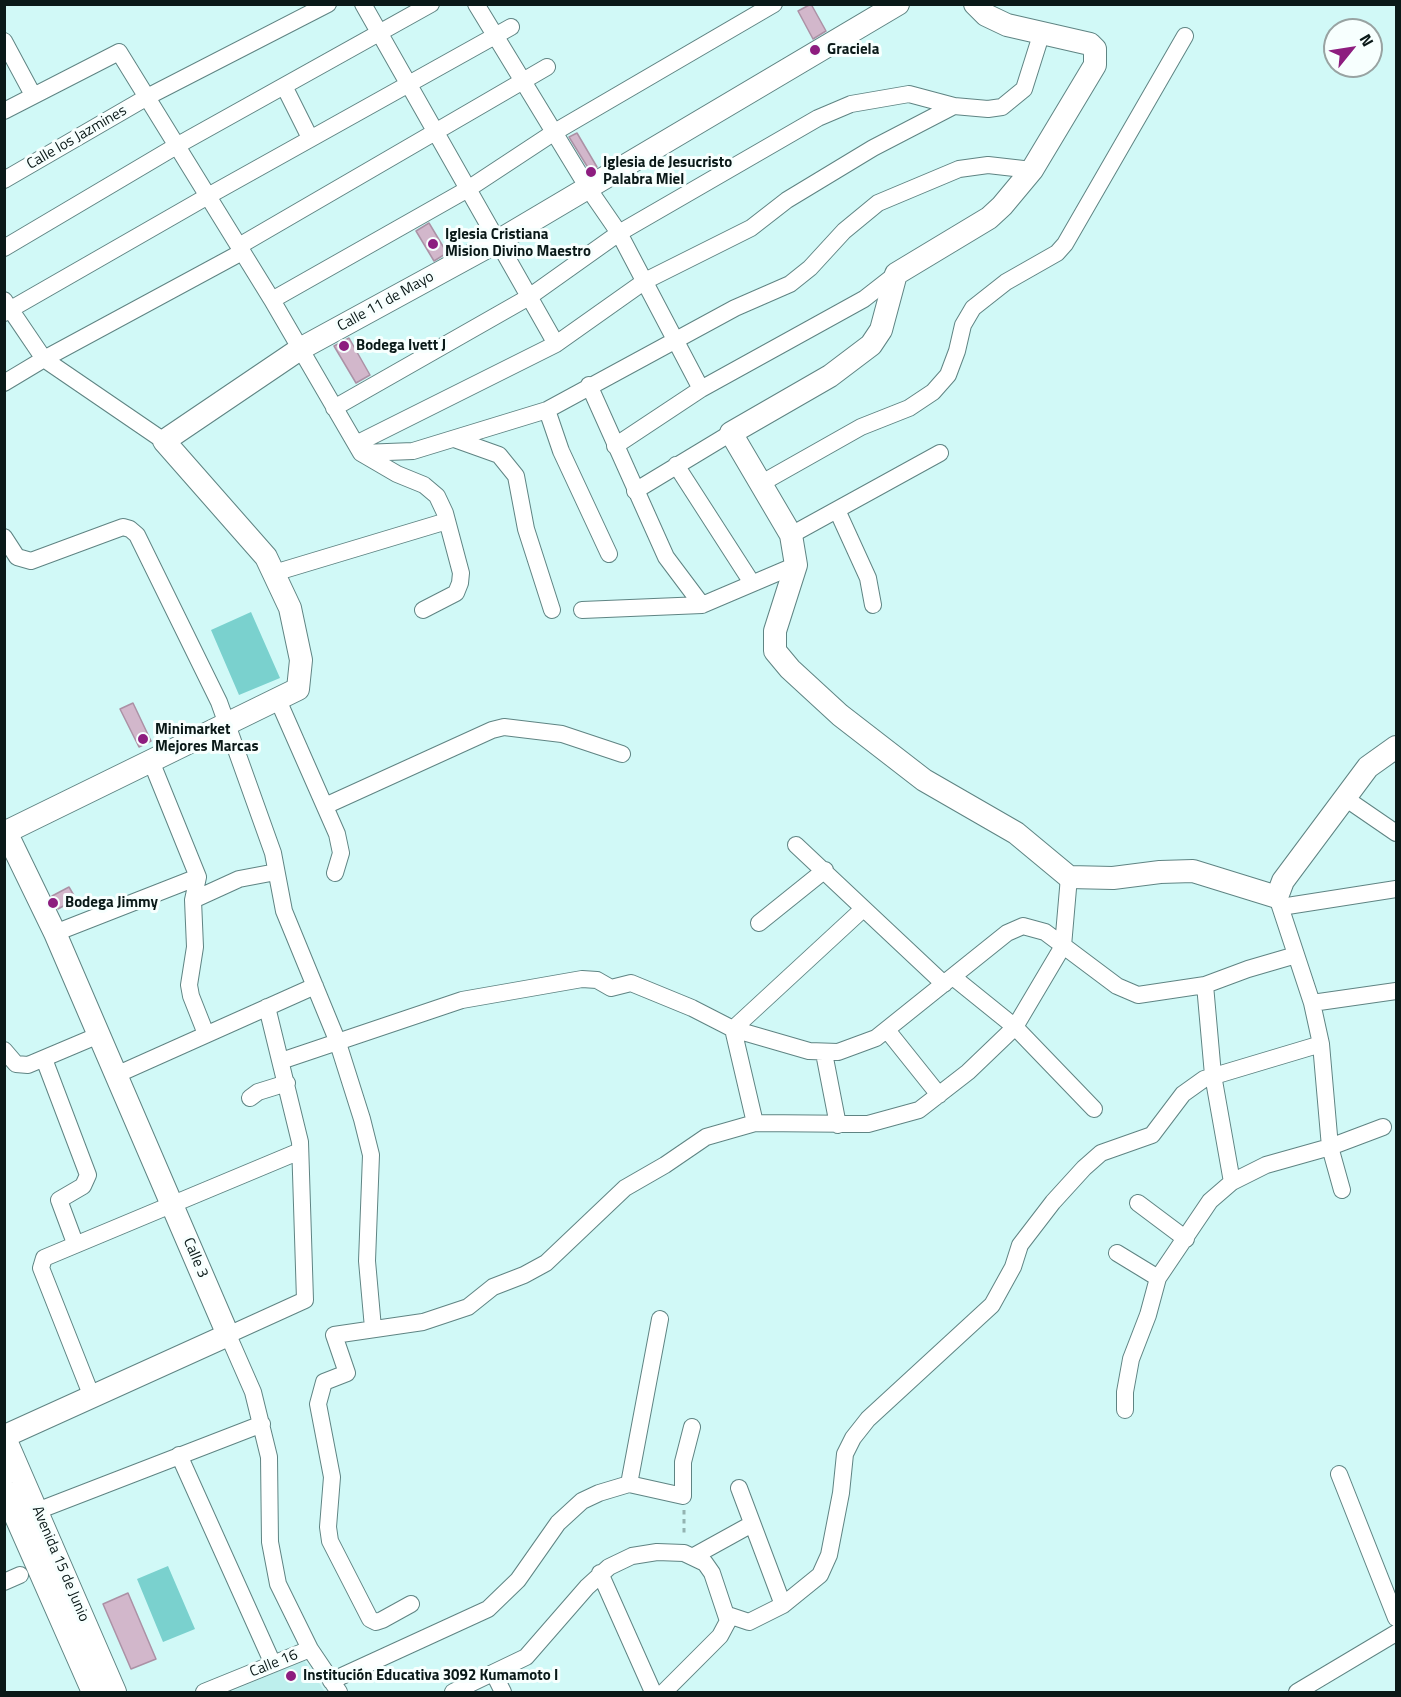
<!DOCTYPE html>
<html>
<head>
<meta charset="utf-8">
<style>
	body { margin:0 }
	#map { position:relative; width:1401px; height:1697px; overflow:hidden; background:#d1f9f7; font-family:"Titillium Web",sans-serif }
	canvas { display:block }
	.frame { position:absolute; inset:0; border:6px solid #0a1918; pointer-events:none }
	.north { position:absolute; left:1323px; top:18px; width:60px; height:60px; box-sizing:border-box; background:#f7fffe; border:2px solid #98a3a2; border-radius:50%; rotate:60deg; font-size:16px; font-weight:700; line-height:24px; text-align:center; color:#0a1918 }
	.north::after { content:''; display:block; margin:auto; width:21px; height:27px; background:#8d1d7f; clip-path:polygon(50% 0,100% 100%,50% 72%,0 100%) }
</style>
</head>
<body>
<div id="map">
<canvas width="1401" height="1697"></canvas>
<div class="frame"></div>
<div class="north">N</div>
</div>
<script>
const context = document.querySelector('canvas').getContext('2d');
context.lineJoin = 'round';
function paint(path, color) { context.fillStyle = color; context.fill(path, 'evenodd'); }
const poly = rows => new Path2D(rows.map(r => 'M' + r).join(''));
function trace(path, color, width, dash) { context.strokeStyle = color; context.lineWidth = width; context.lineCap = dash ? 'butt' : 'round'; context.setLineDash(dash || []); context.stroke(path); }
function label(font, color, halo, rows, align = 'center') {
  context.font = font + ' "Titillium Web",sans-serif'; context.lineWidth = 6; context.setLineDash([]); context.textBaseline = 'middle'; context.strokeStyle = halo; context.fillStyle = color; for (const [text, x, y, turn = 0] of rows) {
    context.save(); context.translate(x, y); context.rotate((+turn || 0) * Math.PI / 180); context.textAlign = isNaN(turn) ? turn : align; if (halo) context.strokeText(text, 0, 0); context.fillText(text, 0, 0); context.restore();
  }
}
paint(poly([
	[304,1660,325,1692,230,1692]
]), '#bdefed');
paint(poly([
	[251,612,280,678,239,695,211,630],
	[168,1566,195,1629,163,1642,137,1579]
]), '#7ad1ce');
const building = poly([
	[811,4,826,31,813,39,798,11,811,4],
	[577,133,597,167,590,171,569,137,577,133],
	[429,223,447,253,434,261,416,231,429,223],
	[349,338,370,375,356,383,334,346,349,338],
	[133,703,151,741,139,747,120,709,133,703],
	[69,887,76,899,58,909,52,896,69,887],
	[128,1593,156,1659,131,1669,103,1604,128,1593]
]);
paint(building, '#d2b7cb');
trace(building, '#ab91a5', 1.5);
const street = poly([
	[363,4,556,344],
	[476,4,588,188,619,233,701,389],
	[4,41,33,95],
	[284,86,310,138],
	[4,111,119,52,272,300,361,453,397,474,424,485,437,496,445,513,461,573,460,583,456,593,423,610],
	[4,180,149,96,328,4],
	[239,246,547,67],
	[4,248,178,145,431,4],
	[4,300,44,359,164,441],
	[272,300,468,189,553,133,774,4],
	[4,313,208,196,511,27],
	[4,383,44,359,242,252],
	[589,385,666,557,702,605],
	[334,408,529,297,619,233,818,118,851,104,909,94,954,106,988,109,1002,107,1024,89,1042,32],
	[547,410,561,451,609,554],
	[457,440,499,455,516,476,526,529,552,610],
	[356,444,556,344,645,281,751,228,787,200,873,148,954,106],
	[615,446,701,389,864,299,896,274],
	[362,453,413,451,547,410,735,308,790,284,810,268,844,231,878,203,959,169,988,165,1032,170],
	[676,465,752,583],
	[760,484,861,427,909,408,933,392,948,375,957,351,963,325,973,308,1006,282,1057,253,1065,244,1185,36],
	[635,491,731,433],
	[837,510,868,578,873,605],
	[791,535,940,453],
	[4,537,17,557,31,561,112,531,123,527,130,529,137,535,219,702,273,853,284,911,337,1040,362,1119,371,1155,367,1261,373,1328],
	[274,573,447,521],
	[582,610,702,605,796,565],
	[278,700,337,834,341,853,335,873],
	[1345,798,1396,833],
	[325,806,492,730,504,727,562,734,622,754],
	[796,845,944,984],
	[198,877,193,900,195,947,189,985,191,996,206,1034],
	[1277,897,1312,1003,1321,1044,1330,1147,1342,1190],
	[193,900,239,879,276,872],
	[1281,907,1396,889],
	[759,923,825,870],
	[55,933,198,877,151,761],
	[953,977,1015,1027,1094,1109],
	[1205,985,1213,1075,1232,1182],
	[1312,1003,1396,991],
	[267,1007,300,1142,305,1300,228,1335,253,1392,269,1457,270,1542,278,1584,310,1649,339,1692],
	[733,1029,863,909],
	[733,1029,755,1123],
	[887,1030,939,1095],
	[4,1050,16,1064,28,1065,99,1035],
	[824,1053,838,1125],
	[44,1059,88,1175,83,1186,59,1200,75,1243],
	[281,1061,462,1000,582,979,597,980,611,988,631,983,692,1008,733,1029,809,1051,838,1052,876,1038,1007,933,1023,926,1045,932,1117,986,1138,995,1205,985,1248,969,1296,955],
	[116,1075,315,986],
	[250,1098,258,1092,287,1083],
	[1138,1203,1186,1239],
	[1117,1253,1158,1278],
	[92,1397,41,1268,44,1258,300,1151],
	[1125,1410,1125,1392,1131,1359,1148,1315,1158,1278,1210,1201,1232,1182,1266,1165,1330,1147,1383,1127],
	[179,1455,273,1664],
	[1339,1474,1396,1618],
	[4,1477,20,1471],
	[629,1484,660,1319],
	[739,1488,783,1605],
	[37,1511,262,1424],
	[694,1556,752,1524],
	[600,1573,653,1692],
	[4,1582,20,1575],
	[411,1604,382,1620,376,1622,370,1619,330,1541,328,1527,332,1477,318,1404,324,1382,347,1373,334,1335,423,1322,468,1307,493,1287,524,1275,546,1263,625,1188,665,1165,706,1137,755,1123,868,1124,919,1110,968,1072,1015,1027,1063,946,1069,877],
	[728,1615,749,1622,783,1605,820,1575,829,1555,841,1493,845,1454,853,1438,868,1419,992,1305,1013,1267,1020,1245,1053,1202,1084,1168,1101,1153,1152,1135,1183,1094,1204,1079,1321,1044],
	[494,1674,503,1692],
	[331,1681,488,1609,518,1580,558,1523,582,1501,599,1493,629,1484,683,1496,683,1462,692,1427],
	[204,1692,310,1649],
	[453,1692,526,1657,587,1587,609,1567,632,1556,657,1552,684,1553,705,1563,712,1573,728,1621,720,1636,664,1692],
	[1297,1692,1396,1633]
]);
const secondary = poly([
	[975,4,986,15,1007,25,1090,44,1095,49,1095,65,1032,170,1002,206,989,218,896,274,881,330,871,345,830,376,731,433,791,535,796,565,775,631,775,651,790,669,840,715,924,780,1016,833,1069,877,1113,878,1160,872,1193,871,1277,897,1283,881,1368,767,1396,747],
	[4,1436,115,1692],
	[5,1436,228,1335,55,933,6,832,298,689,301,660,290,608,266,557,164,441,300,349,498,241,898,4],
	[4,1490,93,1692]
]);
trace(street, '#5f8483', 18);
trace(secondary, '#5f8483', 24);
trace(poly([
	[684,1510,684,1537]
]), '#93b3b1', 3, [4.5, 4.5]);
trace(street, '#fff', 16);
trace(secondary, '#fff', 22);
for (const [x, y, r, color] of [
	[815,50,6,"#8d1d7f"],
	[591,172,6,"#8d1d7f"],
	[433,244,6,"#8d1d7f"],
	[344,346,6,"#8d1d7f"],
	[143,739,6,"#8d1d7f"],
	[53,903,6,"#8d1d7f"],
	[291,1676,6,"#8d1d7f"]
]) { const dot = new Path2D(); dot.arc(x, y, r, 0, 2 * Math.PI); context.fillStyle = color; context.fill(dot); trace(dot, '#f7fffe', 2); }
label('bold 15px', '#0a1918', '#f7fffe', [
	["Graciela",827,50],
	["Iglesia de Jesucristo",603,163],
	["Palabra Miel",603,180],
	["Iglesia Cristiana",445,235],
	["Mision Divino Maestro",445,252],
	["Bodega Ivett J",356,346],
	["Minimarket",155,730],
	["Mejores Marcas",155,747],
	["Bodega Jimmy",65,903],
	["Institución Educativa 3092 Kumamoto I",303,1676]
], 'left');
label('15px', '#0a1918', '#f7fffe', [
	["Calle los Jazmines",77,138,-30],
	["Calle 11 de Mayo",386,302,-29],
	["Calle 3",195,1258,67],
	["Avenida 15 de Junio",60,1564,67],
	["Calle 16",274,1664,-22]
]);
</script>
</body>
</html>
